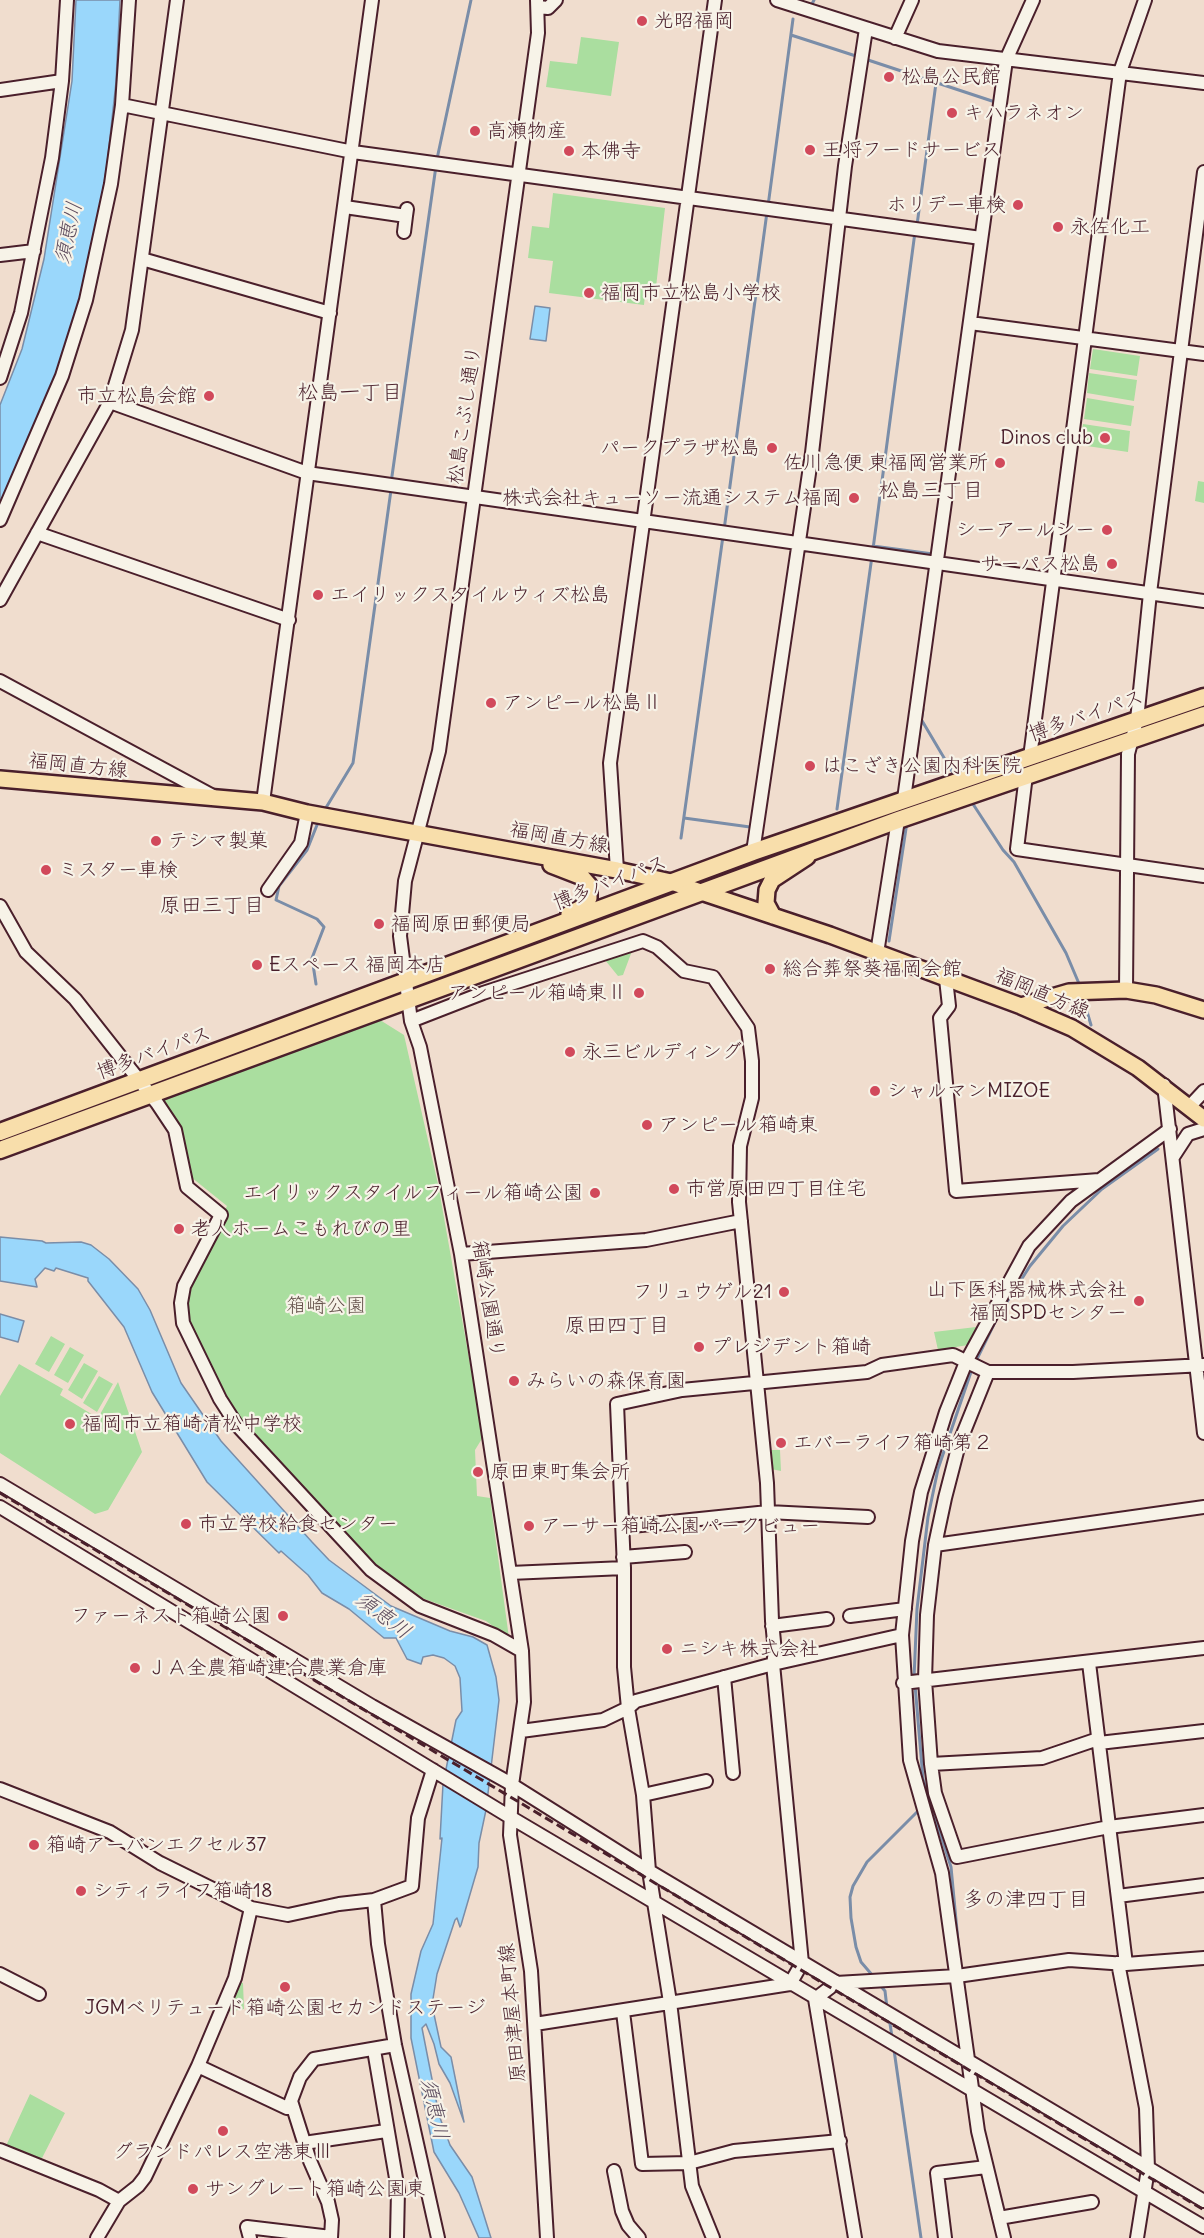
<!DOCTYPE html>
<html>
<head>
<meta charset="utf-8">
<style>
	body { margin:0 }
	canvas { display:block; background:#f0ddce }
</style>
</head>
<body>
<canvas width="1204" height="2238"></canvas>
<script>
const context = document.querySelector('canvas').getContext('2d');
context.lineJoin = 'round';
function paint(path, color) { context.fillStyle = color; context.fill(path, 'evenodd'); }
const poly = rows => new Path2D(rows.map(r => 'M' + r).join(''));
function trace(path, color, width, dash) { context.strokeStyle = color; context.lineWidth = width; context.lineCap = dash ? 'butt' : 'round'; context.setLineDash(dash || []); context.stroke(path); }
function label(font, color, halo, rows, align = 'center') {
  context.font = font + ' Delius,"Klee One",sans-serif'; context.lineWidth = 4.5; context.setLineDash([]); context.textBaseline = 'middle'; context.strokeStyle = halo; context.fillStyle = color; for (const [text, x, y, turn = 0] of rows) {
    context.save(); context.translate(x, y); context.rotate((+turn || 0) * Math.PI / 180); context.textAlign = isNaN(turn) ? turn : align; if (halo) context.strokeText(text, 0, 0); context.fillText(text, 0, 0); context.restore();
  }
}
paint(poly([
	[581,37,619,42,611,96,546,87,550,61,577,64],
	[553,193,665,208,656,287,646,286,644,305,549,293,553,261,528,258,532,226,549,228],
	[1093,349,1140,356,1137,376,1090,369],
	[1089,373,1137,380,1134,401,1087,393],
	[1087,398,1134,406,1131,426,1084,419],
	[1083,424,1130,431,1128,452,1080,445],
	[1198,481,1204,482,1204,503,1195,501],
	[632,951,623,975,618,976,605,960],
	[380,1020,404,1035,438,1184,483,1437,475,1450,477,1496,490,1498,509,1638,486,1621,416,1596,379,1568,246,1428,220,1387,190,1325,188,1313,188,1284,227,1206,191,1177,176,1120,161,1100],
	[976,1327,968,1345,938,1350,934,1332],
	[51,1336,65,1344,49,1372,35,1364],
	[70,1347,84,1355,68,1383,54,1375],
	[84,1363,98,1371,82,1399,68,1390],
	[19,1364,63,1389,60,1395,98,1418,118,1382,142,1452,108,1510,95,1514,0,1453,0,1396],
	[99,1376,113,1384,97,1412,83,1403],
	[770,1450,780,1450,781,1471,771,1469],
	[238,1982,243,1983,244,2009,226,2012],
	[30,2094,65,2113,40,2162,5,2148]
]), '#aade9f');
const water = poly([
	[76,0,120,0,116,82,107,165,90,266,66,355,33,436,0,504,0,405,22,349,44,259,72,81,76,0],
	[535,306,550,308,546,341,530,339,535,306],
	[0,1237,42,1241,46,1243,81,1242,91,1245,109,1259,138,1289,150,1310,181,1383,221,1441,312,1542,329,1560,391,1606,450,1631,473,1637,487,1645,496,1677,499,1700,486,1810,479,1843,478,1867,461,1925,460,1927,457,1918,455,1920,437,1974,432,2005,441,2047,451,2057,464,2122,450,2083,439,2064,434,2044,426,2024,422,2028,439,2115,450,2145,472,2177,491,2238,479,2238,459,2193,434,2152,411,2038,411,1994,421,1951,433,1924,442,1838,440,1839,443,1784,456,1720,462,1711,460,1678,455,1666,444,1658,433,1655,423,1657,421,1664,407,1659,396,1638,384,1638,349,1609,322,1593,308,1575,281,1551,279,1553,207,1482,152,1392,124,1327,88,1281,88,1278,56,1268,54,1271,45,1268,35,1279,37,1287,0,1281,0,1237],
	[0,1314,24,1321,18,1342,0,1337,0,1314]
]);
paint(water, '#9ad7fb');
trace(water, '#7a8da8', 1.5);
trace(poly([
	[812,4,814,0],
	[791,35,859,57],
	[865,59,992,101],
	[437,159,471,0],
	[768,206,793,19],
	[917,225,936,83],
	[391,483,436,166],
	[724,530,767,212],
	[873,546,933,554],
	[873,549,915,232],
	[921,719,956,778],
	[911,791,923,709],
	[971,801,1003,850,1014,862,1066,953,1080,986],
	[837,809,872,556],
	[324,811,353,763,391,490],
	[684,818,750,827],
	[681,838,723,536],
	[889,941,907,822],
	[316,984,312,958,324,927,317,919,276,900,279,886,307,850,319,820],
	[1082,995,1091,1025],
	[975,1363,998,1316,1030,1266,1063,1226,1102,1189,1158,1149],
	[914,1678,917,1609,928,1517,938,1469,972,1369],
	[915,1685,923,1779,951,1867,959,1952],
	[873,1976,861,1962,856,1947,851,1918,850,1897,853,1886,867,1862,919,1810],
	[879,1984,885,1991,887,2008],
	[889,2017,892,2037],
	[894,2050,921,2238]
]), '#7a8da8', 3);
const minor = poly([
	[537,0,538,33,439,751,405,881,400,936,411,1021,420,1047,461,1254,522,1651,524,1702,512,1785,510,1835,531,1971,547,2238],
	[777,0,938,51,1204,83],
	[538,7,548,8,556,0],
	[895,38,912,0],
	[0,90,62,81],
	[122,105,353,152,981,238],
	[345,207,406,216,407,209],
	[404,232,406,216],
	[0,255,34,251],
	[142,259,330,313],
	[970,323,1204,354],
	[0,378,21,313,52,158,62,81,67,0],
	[110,402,307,473,1204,601],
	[0,520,62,376,86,300,111,184,122,105,129,0],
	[37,533,289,620],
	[0,600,110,402,132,330,177,0],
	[0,681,213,796],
	[1030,757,1120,72,1145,0],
	[1026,775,1017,849,1204,876],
	[904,799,1006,60,1033,0],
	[263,802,372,0],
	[753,852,812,453,845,166,866,29],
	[617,870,610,763,715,0],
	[268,890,301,843,307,813],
	[0,906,26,952,75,999,157,1103,175,1130,187,1187,221,1215,184,1286,181,1303,183,1323,220,1399,236,1424,371,1570,420,1606,494,1635,522,1651],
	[877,953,898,820],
	[946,979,949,1006,940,1018,956,1191,1099,1180],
	[1126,990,1128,754,1137,720,1150,593,1204,172],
	[411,1021,483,993,643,941,657,947,684,971,713,977,748,1028,752,1061,752,1098,740,1146,739,1202,767,1483,772,1621,775,1652,773,1664,802,1963,790,1984],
	[1164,1085,1204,1433],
	[1189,1107,1204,1091],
	[1173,1157,1188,1134,1204,1129],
	[461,1254,646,1240,741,1221],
	[988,1372,959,1444,945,1498,935,1545,927,1615,925,1680,931,1764,935,1793,957,1857,1109,1827,1204,1815],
	[0,1484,372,1706,506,1781,649,1871,1204,2201],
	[0,1507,510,1817,1204,2227],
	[622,1527,768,1512,868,1517],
	[935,1545,1204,1507],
	[623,1557,685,1552],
	[510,1573,624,1568],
	[850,1616,905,1609],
	[772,1626,827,1619],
	[1089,1663,1126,1964],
	[724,1677,733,1773],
	[903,1683,1204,1648],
	[521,1731,603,1720,628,1708,636,1701,773,1664,902,1635],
	[1099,1743,1204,1731],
	[931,1764,1042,1758,1098,1739],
	[0,1789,110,1832,160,1863,251,1908,288,1915,339,1904,374,1900,412,1886,418,1818,433,1770],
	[643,1795,706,1781],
	[1118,1896,1204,1885],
	[374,1900,378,1944,395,2045,438,2238],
	[1118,1963,1146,2108,1148,2169,1137,2238],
	[0,1974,39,1994],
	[815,1999,836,1983,957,1976,1069,1960,1126,1964,1204,1958],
	[815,1999,855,2238],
	[623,2012,642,2164,689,2163,734,2151,840,2141],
	[535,2024,790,1984],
	[374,2050,398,2190,397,2238],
	[198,2066,287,2108,292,2107],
	[304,2143,386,2131],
	[0,2150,99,2190,119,2201],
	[614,2171,622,2211,628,2225,639,2238],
	[999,2218,1092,2202],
	[97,2238,119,2201,138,2186,145,2177,198,2066,235,1978,251,1908],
	[250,2238,247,2227,331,2237],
	[331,2238,332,2220,328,2202,310,2161,291,2101,300,2077,314,2059,395,2045],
	[713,2238,692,2186,670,2002,649,1871,643,1795,628,1708,624,1667,624,1568,617,1404,682,1390,867,1372,882,1365,953,1355,988,1372,1073,1372,1204,1365],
	[945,2238,937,2173,986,2167],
	[1004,2238,978,2131,942,1873,910,1760,902,1635,912,1541,921,1492,946,1412,966,1362,1029,1246,1071,1201,1170,1129]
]);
const major = poly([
	[0,779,263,802,307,813,617,870,671,882,830,935,1021,1006,1072,1028,1138,1068,1204,1119],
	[551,865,582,877,589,885,589,898,585,906,569,914],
	[773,916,766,903,767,890,772,880,807,857],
	[1021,1006,1069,992,1126,990,1156,995,1204,1010]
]);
const highway = poly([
	[0,1132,753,852,1204,697],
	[0,1150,898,820,1204,715]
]);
trace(minor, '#4a1f2b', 16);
trace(major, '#4a1f2b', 20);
trace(highway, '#4a1f2b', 21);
trace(minor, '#f7f3e8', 12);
trace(major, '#f8deab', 15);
trace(highway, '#f8deab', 16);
trace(poly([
	[0,1493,1204,2210]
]), '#4a1f2b', 3, [9, 4.5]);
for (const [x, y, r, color] of [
	[642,21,6,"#d1495b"],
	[889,77,6,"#d1495b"],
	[952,113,6,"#d1495b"],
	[475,131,6,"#d1495b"],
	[810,150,6,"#d1495b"],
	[569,151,6,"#d1495b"],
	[1018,205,6,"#d1495b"],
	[1058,227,6,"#d1495b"],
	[589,293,6,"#d1495b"],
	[209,396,6,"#d1495b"],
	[1105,438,6,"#d1495b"],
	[772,448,6,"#d1495b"],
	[1000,463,6,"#d1495b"],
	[854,498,6,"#d1495b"],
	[1107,530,6,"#d1495b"],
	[1112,564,6,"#d1495b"],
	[318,595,6,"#d1495b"],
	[491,703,6,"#d1495b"],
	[810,766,6,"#d1495b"],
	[156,841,6,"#d1495b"],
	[46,870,6,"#d1495b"],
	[379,924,6,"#d1495b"],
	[257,965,6,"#d1495b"],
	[770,969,6,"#d1495b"],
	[639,993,6,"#d1495b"],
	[570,1052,6,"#d1495b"],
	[875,1091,6,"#d1495b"],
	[647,1125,6,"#d1495b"],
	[674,1189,6,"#d1495b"],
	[595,1193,6,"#d1495b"],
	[179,1229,6,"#d1495b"],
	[784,1292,6,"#d1495b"],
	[1139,1301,6,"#d1495b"],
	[699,1347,6,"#d1495b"],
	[514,1381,6,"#d1495b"],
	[70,1424,6,"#d1495b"],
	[781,1443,6,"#d1495b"],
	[478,1472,6,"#d1495b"],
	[186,1524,6,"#d1495b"],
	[529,1526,6,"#d1495b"],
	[283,1616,6,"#d1495b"],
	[667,1649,6,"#d1495b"],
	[135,1668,6,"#d1495b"],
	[34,1845,6,"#d1495b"],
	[81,1891,6,"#d1495b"],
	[285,1987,6,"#d1495b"],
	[223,2131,6,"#d1495b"],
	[193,2189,6,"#d1495b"]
]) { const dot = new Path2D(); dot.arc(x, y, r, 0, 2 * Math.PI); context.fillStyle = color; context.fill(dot); trace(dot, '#f7f3e8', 2); }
label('20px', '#4a1f2b', '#f7f3e8', [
	["光昭福岡",654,21],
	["松島公民館",901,77],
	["キハラネオン",964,113],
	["高瀬物産",487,131],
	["王将フードサービス",822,150],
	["本佛寺",581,151],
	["ホリデー車検",1006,205,"right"],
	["永佐化工",1070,227],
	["福岡市立松島小学校",601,293],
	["市立松島会館",197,396,"right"],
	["Dinos club",1093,438,"right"],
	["パークプラザ松島",760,448,"right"],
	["佐川急便 東福岡営業所",988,463,"right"],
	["株式会社キューソー流通システム福岡",842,498,"right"],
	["シーアールシー",1095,530,"right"],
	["サーパス松島",1100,564,"right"],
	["エイリックスタイルウィズ松島",330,595],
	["アンピール松島Ⅱ",503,703],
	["はこざき公園内科医院",822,766],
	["テシマ製菓",168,841],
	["ミスター車検",58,870],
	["福岡原田郵便局",391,924],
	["Eスペース 福岡本店",269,965],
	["総合葬祭葵福岡会館",782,969],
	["アンピール箱崎東Ⅱ",627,993,"right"],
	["永三ビルディング",582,1052],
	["シャルマンMIZOE",887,1091],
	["アンピール箱崎東",659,1125],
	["市営原田四丁目住宅",686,1189],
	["エイリックスタイルフィール箱崎公園",583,1193,"right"],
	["老人ホームこもれびの里",191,1229],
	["山下医科器械株式会社",1127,1290,"right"],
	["福岡SPDセンター",1127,1313,"right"],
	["フリュウゲル21",772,1292,"right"],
	["プレジデント箱崎",711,1347],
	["みらいの森保育園",526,1381],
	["福岡市立箱崎清松中学校",82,1424],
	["エバーライフ箱崎第２",793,1443],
	["原田東町集会所",490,1472],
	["市立学校給食センター",198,1524],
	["アーサー箱崎公園パークビュー",541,1526],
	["ファーネスト箱崎公園",271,1616,"right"],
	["ニシキ株式会社",679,1649],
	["ＪＡ全農箱崎連合農業倉庫",147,1668],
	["箱崎アーバンエクセル37",46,1845],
	["シティライフ箱崎18",93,1891],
	["JGMベリテュード箱崎公園セカンドステージ",285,2008,"center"],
	["グランドパレス空港東Ⅲ",223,2152,"center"],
	["サングレート箱崎公園東",205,2189]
], 'left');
label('20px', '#4a1f2b', '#f7f3e8', [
	["松島こぶし通り",465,415,-82],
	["博多バイパス",1086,716,-19],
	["福岡直方線",78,766,6],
	["福岡直方線",559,838,10],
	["博多バイパス",610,883,-21],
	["福岡直方線",1042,994,23],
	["博多バイパス",154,1053,-20],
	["箱崎公園通り",488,1299,81],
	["原田津屋本町線",513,2013,-95]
]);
label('20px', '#624f48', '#f7f3e8', [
	["箱崎公園",326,1306]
]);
label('italic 21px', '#5e4d5f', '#f7f3e8', [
	["須恵川",69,233,-78],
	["須恵川",383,1616,37],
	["須恵川",434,2109,77]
]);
label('21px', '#4a1f2b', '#f7f3e8', [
	["松島一丁目",350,393],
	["松島三丁目",931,491],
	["原田三丁目",212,906],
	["原田四丁目",617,1326],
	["多の津四丁目",1026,1900]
]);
</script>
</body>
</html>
